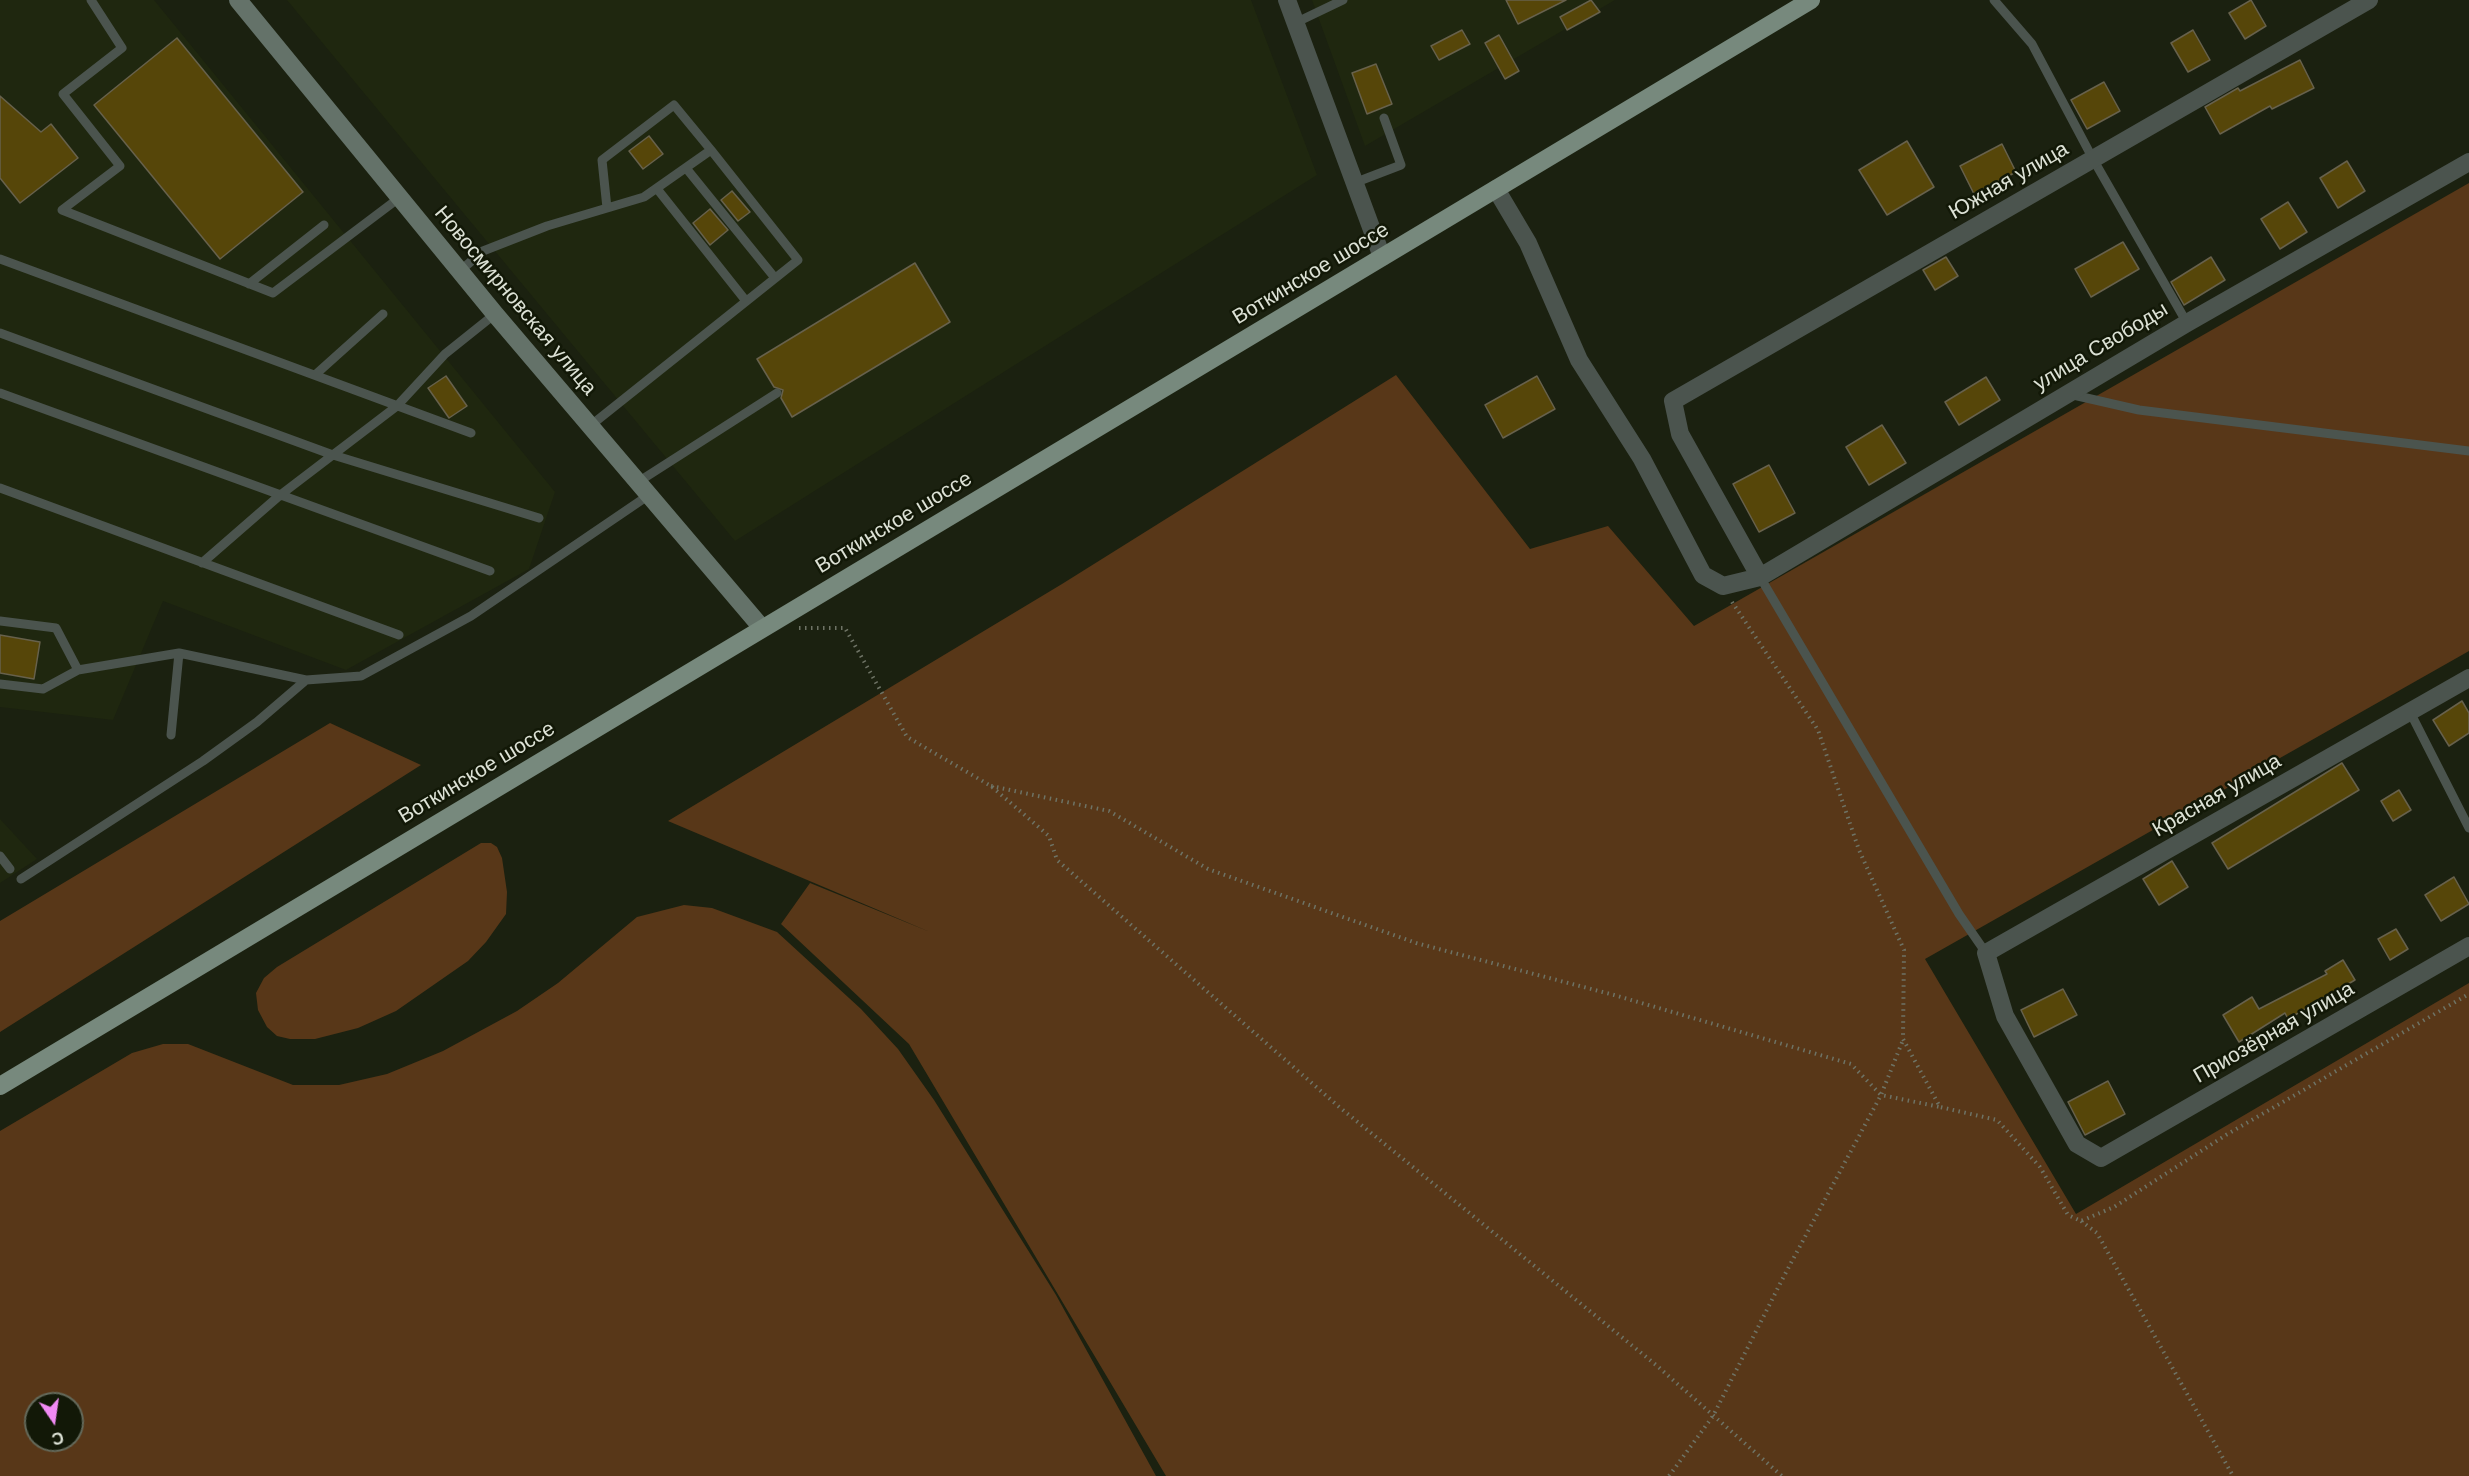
<!DOCTYPE html>
<html>
<head>
<meta charset="utf-8">
<style>
	body { margin:0 }
	#map { position:relative; width:2469px; height:1476px; overflow:hidden; background:#1b2110; font-family:Arial,sans-serif }
	canvas { display:block }
	.north { position:absolute; left:24px; top:1392px; width:60px; height:60px; box-sizing:border-box; background:#121807; border:2px solid #63695a; border-radius:50%; rotate:167deg; font-size:16px; font-weight:700; line-height:24px; text-align:center; color:#dde2d6 }
	.north::after { content:''; display:block; margin:auto; width:21px; height:27px; background:#f18af4; clip-path:polygon(50% 0,100% 100%,50% 72%,0 100%) }
</style>
</head>
<body>
<div id="map">
<canvas width="2469" height="1476"></canvas>
<div class="north">С</div>
</div>
<script>
const context = document.querySelector('canvas').getContext('2d');
context.lineJoin = 'round';
function paint(path, color) { context.fillStyle = color; context.fill(path, 'evenodd'); }
const poly = rows => new Path2D(rows.map(r => 'M' + r).join(''));
function trace(path, color, width, dash) { context.strokeStyle = color; context.lineWidth = width; context.lineCap = dash ? 'butt' : 'round'; context.setLineDash(dash || []); context.stroke(path); }
function label(font, color, halo, rows, align = 'center') {
  context.font = font + ' Arial,sans-serif'; context.lineWidth = 5; context.setLineDash([]); context.textBaseline = 'middle'; context.strokeStyle = halo; context.fillStyle = color; for (const [text, x, y, turn = 0] of rows) {
    context.save(); context.translate(x, y); context.rotate((+turn || 0) * Math.PI / 180); context.textAlign = isNaN(turn) ? turn : align; if (halo) context.strokeText(text, 0, 0); context.fillText(text, 0, 0); context.restore();
  }
}
paint(poly([
	[0,0,154,0,555,492,529,569,346,670,163,601,113,720,0,707],
	[287,0,1251,0,1317,175,735,541],
	[1312,0,1615,0,1365,146],
	[0,819,37,859,0,883]
]), '#1f270f');
paint(poly([
	[2469,183,2469,651,1925,959,2076,1214,2469,983,2469,1476,1166,1476,909,1044,781,924,810,883,930,932,668,821,1062,584,1396,375,1530,549,1608,526,1694,626],
	[330,723,421,765,0,1032,0,921],
	[481,843,491,843,497,847,502,858,507,892,506,914,486,942,468,961,396,1011,358,1028,315,1039,290,1039,277,1036,267,1027,258,1010,256,993,264,978,277,967],
	[684,905,712,908,777,932,861,1009,898,1049,934,1100,1056,1295,1156,1476,0,1476,0,1131,132,1053,163,1044,188,1044,293,1085,339,1085,387,1074,443,1051,517,1011,558,983,637,917],
	[36,1404,72,1404,72,1440,36,1440]
]), '#583718');
const building = poly([
	[1506,0,1566,0,1518,24,1506,0],
	[1591,0,1600,12,1567,30,1560,17,1591,0],
	[2251,0,2266,26,2245,39,2229,13,2251,0],
	[1462,30,1470,44,1439,60,1431,46,1462,30],
	[2193,30,2210,60,2188,72,2171,43,2193,30],
	[1499,35,1519,71,1505,79,1485,43,1499,35],
	[177,38,303,192,220,259,94,105,177,38],
	[2300,60,2314,88,2272,109,2270,106,2220,134,2205,107,2238,88,2240,91,2300,60],
	[1376,64,1392,104,1367,114,1352,73,1376,64],
	[2104,82,2120,111,2087,129,2071,100,2104,82],
	[0,96,41,132,51,124,78,158,20,203,0,178,0,96],
	[649,136,663,154,643,169,629,151,649,136],
	[1907,141,1934,187,1887,215,1859,170,1907,141],
	[2002,144,2016,172,1974,194,1960,166,2002,144],
	[2347,161,2365,191,2338,208,2320,178,2347,161],
	[732,191,750,212,738,221,721,200,732,191],
	[2288,202,2307,232,2280,249,2261,219,2288,202],
	[710,209,728,230,710,245,693,223,710,209],
	[2123,242,2139,269,2091,297,2075,269,2123,242],
	[1946,257,1958,276,1935,290,1923,270,1946,257],
	[2211,257,2225,280,2184,305,2171,282,2211,257],
	[915,263,950,322,792,417,781,398,783,390,774,387,757,359,915,263],
	[446,376,467,406,449,418,428,388,446,376],
	[1537,376,1555,409,1503,438,1485,405,1537,376],
	[1986,377,2000,400,1959,425,1945,402,1986,377],
	[1882,425,1906,463,1869,485,1846,447,1882,425],
	[1769,465,1795,513,1759,532,1733,484,1769,465],
	[0,635,40,642,34,679,0,673,0,635],
	[2462,701,2469,713,2469,733,2449,746,2433,720,2462,701],
	[2342,763,2359,790,2228,869,2212,843,2342,763],
	[2399,790,2411,810,2393,821,2381,801,2399,790],
	[2172,861,2188,887,2159,905,2143,879,2172,861],
	[2454,877,2469,904,2441,921,2425,895,2454,877],
	[2396,929,2408,949,2390,960,2378,939,2396,929],
	[2343,960,2355,980,2288,1019,2285,1013,2239,1042,2223,1015,2252,997,2259,1009,2327,974,2325,971,2343,960],
	[2063,989,2077,1015,2034,1037,2021,1010,2063,989],
	[2108,1081,2125,1114,2085,1135,2068,1102,2108,1081]
]);
paint(building, '#564609');
trace(building, '#67614c', 1.5);
trace(poly([
	[1732,602,1818,730,1859,850,1904,950,1903,1039,1940,1107,1997,1120,2040,1167,2068,1215,2081,1221,2114,1207,2226,1135,2469,994],
	[799,628,845,628,907,737,991,786,1049,836,1057,860,1338,1106,1656,1365,1782,1476],
	[991,786,1109,811,1208,869,1416,943,1614,995,1851,1064,1881,1095,1940,1107],
	[2081,1221,2097,1233,2233,1476],
	[1669,1476,1713,1416,1784,1276,1881,1095,1903,1040]
]), '#6e7365', 4, [1.5, 4.5]);
trace(poly([
	[91,0,122,48,63,94,120,166,62,210,273,293,399,198],
	[1994,0,2032,44,2093,159,2187,323],
	[1295,23,1343,0],
	[686,168,775,278],
	[1354,183,1401,165,1384,118],
	[658,190,746,301],
	[607,208,602,160,674,105,711,150],
	[0,259,471,433],
	[460,271,483,251,547,226,644,197,711,150,798,260,590,426],
	[249,284,324,225],
	[0,333,333,455,539,518],
	[315,375,383,314],
	[0,393,490,571],
	[2069,394,2139,410,2469,451],
	[638,482,777,393],
	[0,488,399,635],
	[202,563,279,496,397,406,445,354,495,314],
	[1760,577,1959,914,1986,953],
	[0,621,56,628,78,670],
	[0,684,43,689,78,670,179,653,306,680,361,676,471,616,649,495],
	[2410,712,2469,828],
	[171,735,179,653],
	[0,856,10,869],
	[21,879,203,761,257,722,306,680]
]), '#4b544e', 9);
trace(poly([
	[1287,0,1382,257],
	[1496,189,1528,243,1579,360,1642,459,1703,575,1723,586,1760,577,2187,323,2469,162],
	[1760,577,1680,434,1673,401,2369,0],
	[2469,678,1986,953,2005,1016,2077,1144,2101,1158,2469,946]
]), '#4b544e', 18);
trace(poly([
	[238,0,495,314,762,628]
]), '#647269', 18);
trace(poly([
	[0,1086,1811,0]
]), '#77897d', 18);
label('21px', '#dde2d6', '#121807', [
	["Южная улица",2009,181,-30],
	["Воткинское шоссе",1311,274,-31],
	["Новосмирновская улица",515,301,50],
	["улица Свободы",2101,347,-31],
	["Воткинское шоссе",894,523,-31],
	["Воткинское шоссе",477,773,-31],
	["Красная улица",2217,796,-30],
	["Приозёрная улица",2274,1033,-30]
]);
</script>
</body>
</html>
